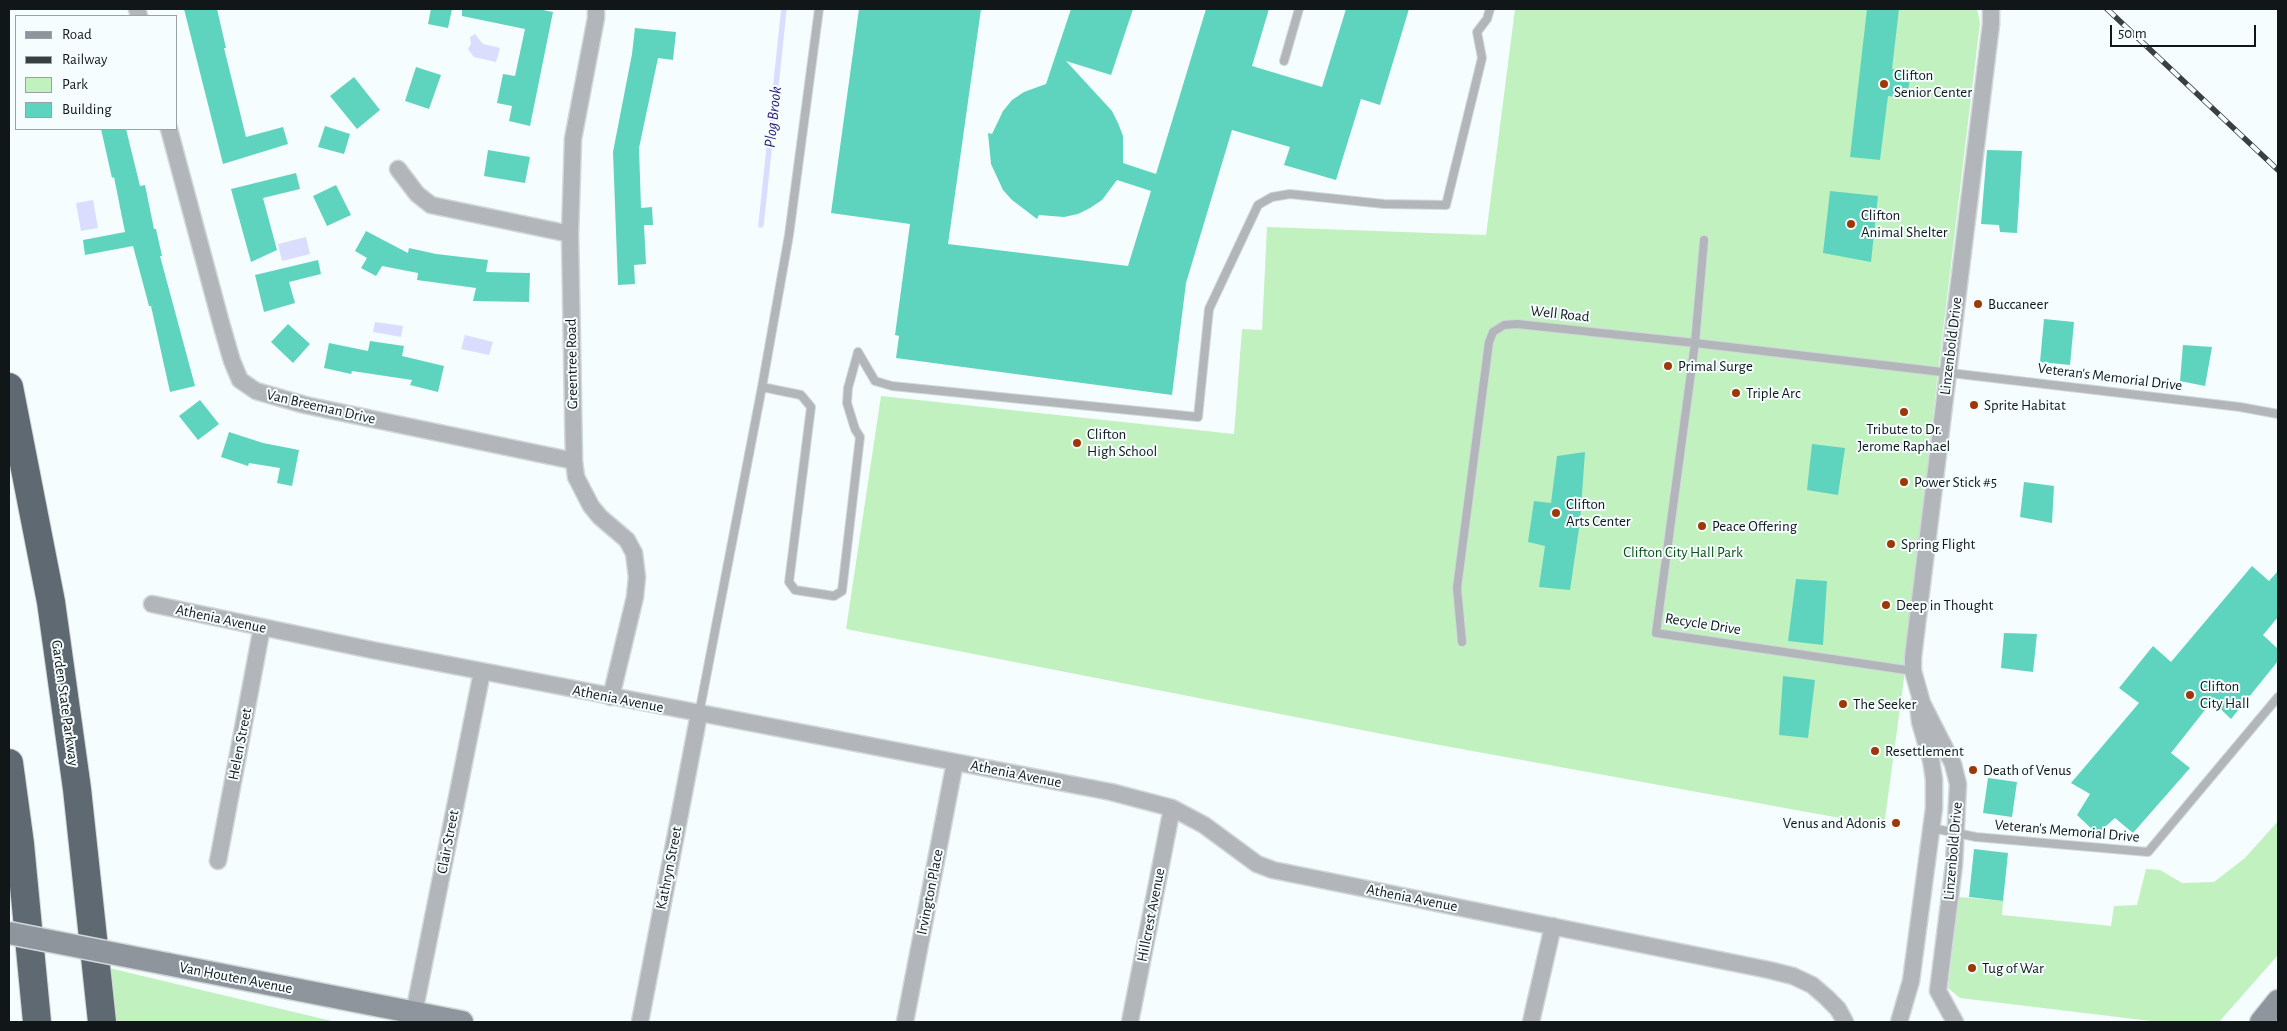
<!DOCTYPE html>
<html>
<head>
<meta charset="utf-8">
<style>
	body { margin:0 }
	#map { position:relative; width:2287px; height:1031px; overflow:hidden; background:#f6fdfe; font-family:"Alegreya Sans",sans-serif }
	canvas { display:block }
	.frame { position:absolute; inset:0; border:10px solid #111718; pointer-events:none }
	.legend { position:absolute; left:15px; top:15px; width:162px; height:115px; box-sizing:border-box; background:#f6fdfe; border:1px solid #9aa1a2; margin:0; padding:6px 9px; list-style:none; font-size:15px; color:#111718 }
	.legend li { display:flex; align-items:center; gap:10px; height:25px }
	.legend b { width:25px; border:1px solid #9aa1a2 }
	.scale { position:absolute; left:2110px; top:25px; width:146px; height:22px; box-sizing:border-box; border:2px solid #111718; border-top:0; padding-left:6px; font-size:15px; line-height:18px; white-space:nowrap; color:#111718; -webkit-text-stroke:4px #f6fdfe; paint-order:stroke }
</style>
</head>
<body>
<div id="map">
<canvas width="2287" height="1031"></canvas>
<div class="frame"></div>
<ul class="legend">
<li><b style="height:6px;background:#8e959c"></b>Road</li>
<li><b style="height:6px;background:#3a4041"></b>Railway</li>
<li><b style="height:14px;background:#c2f1c0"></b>Park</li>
<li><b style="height:14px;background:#5ed4be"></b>Building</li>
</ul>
<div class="scale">50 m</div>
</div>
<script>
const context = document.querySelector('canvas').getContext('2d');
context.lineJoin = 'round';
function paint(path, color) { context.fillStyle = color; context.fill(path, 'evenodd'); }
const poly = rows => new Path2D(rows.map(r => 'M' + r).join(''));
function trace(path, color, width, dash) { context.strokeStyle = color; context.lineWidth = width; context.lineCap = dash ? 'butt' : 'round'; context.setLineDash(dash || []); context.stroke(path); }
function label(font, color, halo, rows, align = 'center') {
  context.font = font + ' "Alegreya Sans",sans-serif'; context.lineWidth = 4; context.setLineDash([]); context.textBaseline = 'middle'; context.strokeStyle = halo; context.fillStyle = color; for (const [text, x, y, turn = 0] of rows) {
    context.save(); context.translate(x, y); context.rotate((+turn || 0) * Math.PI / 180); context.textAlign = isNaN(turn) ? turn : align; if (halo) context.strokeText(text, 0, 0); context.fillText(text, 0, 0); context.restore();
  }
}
paint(poly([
	[1515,9,1977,9,1980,23,1937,381,1903,686,1884,826,1423,742,846,629,881,396,1234,434,1242,329,1262,330,1267,227,1486,235],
	[2278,821,2278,955,2219,1022,2159,1022,1960,998,1948,988,1959,897,2003,901,2002,915,2111,926,2114,906,2137,905,2146,869,2160,870,2182,883,2214,882,2245,858],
	[109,968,336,1022,113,1022]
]), '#c2f1c0');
paint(poly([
	[475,34,483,44,500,48,496,62,474,57,468,49,471,44,470,37],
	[93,200,98,228,81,231,76,203],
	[306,237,310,254,282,261,278,244],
	[375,322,403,326,401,337,373,332],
	[465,335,493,342,489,355,461,349]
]), '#daddfe');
trace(poly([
	[761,225,784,9]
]), '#daddfe', 5.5);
paint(poly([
	[184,9,217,9,226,48,224,48,246,137,283,127,288,144,223,164],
	[431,9,452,9,448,28,428,24],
	[462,9,538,9,553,12,530,126,509,121,512,106,497,103,503,74,515,76,525,29,462,16],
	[859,9,981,9,948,244,1128,266,1151,191,1117,180,1102,200,1090,208,1078,214,1064,217,1039,215,1037,219,1012,200,1003,190,991,164,988,133,992,134,1003,111,1012,100,1024,92,1046,84,1071,9,1133,9,1111,75,1066,61,1112,111,1118,123,1123,136,1123,163,1156,174,1206,9,1269,9,1252,66,1322,87,1346,9,1409,9,1380,105,1361,99,1336,180,1284,165,1290,147,1232,130,1186,283,1172,395,896,358,899,336,895,335,910,224,831,213],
	[1867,9,1899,9,1892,69,1911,72,1907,98,1888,96,1880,160,1850,157],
	[635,28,676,32,673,60,658,58,639,148,641,208,652,207,653,225,644,225,646,264,634,265,635,284,618,285,613,152,632,54],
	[416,67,441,75,429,109,405,101],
	[354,77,380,110,357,129,330,96],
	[325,126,350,134,344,154,318,147],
	[101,129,126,129,140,186,145,185,154,229,156,229,162,256,160,256,195,386,170,392,151,306,149,306,133,246,85,255,83,240,125,232,114,177,112,178],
	[488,150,530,157,525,183,484,176],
	[1987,150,2022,151,2017,233,2000,232,1999,225,1981,224],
	[296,173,300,189,263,198,277,250,251,262,231,189],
	[336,185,351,215,327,226,313,196],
	[1830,191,1878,196,1871,262,1823,253],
	[366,231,408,253,409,248,436,254,488,260,486,272,530,273,529,302,473,301,476,288,417,280,418,273,382,266,376,276,361,268,367,258,355,251],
	[318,260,321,274,289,282,295,303,264,312,255,275],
	[2044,319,2074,322,2070,365,2040,362],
	[288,324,310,344,293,363,271,342],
	[370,341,404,346,402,356,444,366,438,392,410,385,412,380,352,371,351,374,324,368,329,343,368,351],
	[2183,345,2212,347,2205,386,2180,381],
	[200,400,219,424,198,440,179,416],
	[229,432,263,443,299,450,292,486,277,483,280,468,249,463,248,466,221,457],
	[1812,444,1845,448,1838,495,1807,490],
	[1585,452,1580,522,1570,590,1539,587,1545,546,1528,542,1534,501,1551,503,1557,456],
	[2024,482,2054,486,2052,523,2020,517],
	[2252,566,2269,581,2278,571,2278,617,2263,635,2278,649,2278,661,2231,719,2212,701,2171,753,2190,768,2133,833,2115,818,2097,834,2077,815,2090,794,2071,783,2139,703,2119,688,2153,646,2171,662],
	[1796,579,1827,581,1823,645,1788,641],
	[2004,633,2037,634,2033,672,2001,668],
	[1783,676,1815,680,1808,738,1779,735],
	[1988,778,2017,782,2012,817,1983,813],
	[1974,849,2008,853,2003,901,1969,897]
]), '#5ed4be');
const lane = poly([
	[1284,61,1299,9],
	[1704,240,1695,343,1656,633,1913,671],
	[858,352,875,381,892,386,1198,417,1209,309,1258,205,1272,197,1290,194,1384,204,1446,205,1482,58,1477,32,1487,19,1490,9],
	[762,387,801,395,811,407,789,582,795,590,834,596,842,591,860,437,855,429,847,403,848,388,858,352],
	[1462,642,1457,588,1489,342,1493,332,1504,325,1517,324,1695,343,2240,407,2278,414],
	[699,714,762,387,789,235,819,9],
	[1932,828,1976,837,2148,852,2278,697]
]);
const street = poly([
	[137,9,139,16],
	[596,9,596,18,573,139,570,234,574,461,576,477,591,506,600,517,627,540,634,553,637,577,635,597,611,697],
	[169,129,221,323,232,361,240,380,256,391,305,405,574,461],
	[398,169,417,194,431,205,570,234],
	[152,604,372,650,1111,792,1172,808,1204,825,1257,864,1273,870,1769,970,1793,976,1812,985,1826,997,1838,1009,1845,1022],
	[218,861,262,627],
	[414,1013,482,672],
	[640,1022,699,714],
	[905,1022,955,762],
	[1130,1022,1172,808],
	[1531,1022,1553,926],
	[1899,1022,1911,981,1934,808,1934,779,1931,760,1920,722,1918,705],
	[1955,1022,1938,991,1954,865,1958,784,1953,764,1922,703,1913,671,1913,657,1991,24,1991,9]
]);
const secondary = poly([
	[167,964,462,1022],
	[2261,1022,2278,1001]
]);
const highway = poly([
	[9,387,51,602,77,789,102,1022],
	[9,763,20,844,37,1022]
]);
trace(lane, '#d1d8d9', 10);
trace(street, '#d1d8d9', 19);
trace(secondary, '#d1d8d9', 25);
trace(highway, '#d1d8d9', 30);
trace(lane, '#b2b6bb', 8);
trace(street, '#b2b6bb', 16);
trace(secondary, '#8e959c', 22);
trace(highway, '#5f6972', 28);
const rail = poly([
	[2107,9,2278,170]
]);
trace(rail, '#3a4041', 5.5);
trace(rail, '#f6fdfe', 4, [11]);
const secondaryBridge = poly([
	[9,933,167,964]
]);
trace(secondaryBridge, '#d1d8d9', 25, []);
trace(secondaryBridge, '#8e959c', 22);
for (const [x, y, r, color] of [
	[1884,84,5,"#9d3807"],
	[1851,224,5,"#9d3807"],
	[1978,304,5,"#9d3807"],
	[1668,366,5,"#9d3807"],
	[1736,393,5,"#9d3807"],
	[1974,405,5,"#9d3807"],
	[1904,412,5,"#9d3807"],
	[1077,443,5,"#9d3807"],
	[1904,482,5,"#9d3807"],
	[1556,513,5,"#9d3807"],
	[1702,526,5,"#9d3807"],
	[1891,544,5,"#9d3807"],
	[1886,605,5,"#9d3807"],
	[2190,695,5,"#9d3807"],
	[1843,704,5,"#9d3807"],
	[1875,751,5,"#9d3807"],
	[1973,770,5,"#9d3807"],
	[1896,823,5,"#9d3807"],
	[1972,968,5,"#9d3807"]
]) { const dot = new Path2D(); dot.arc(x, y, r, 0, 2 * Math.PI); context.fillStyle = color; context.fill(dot); trace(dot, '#f6fdfe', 2); }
label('15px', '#111718', '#f6fdfe', [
	["Clifton",1894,75],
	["Senior Center",1894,92],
	["Clifton",1861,215],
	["Animal Shelter",1861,232],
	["Buccaneer",1988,304],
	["Primal Surge",1678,366],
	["Triple Arc",1746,393],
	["Sprite Habitat",1984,405],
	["Tribute to Dr.",1904,429,"center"],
	["Jerome Raphael",1904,446,"center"],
	["Clifton",1087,434],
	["High School",1087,451],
	["Power Stick #5",1914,482],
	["Clifton",1566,504],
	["Arts Center",1566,521],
	["Peace Offering",1712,526],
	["Spring Flight",1901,544],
	["Deep in Thought",1896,605],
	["Clifton",2200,686],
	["City Hall",2200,703],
	["The Seeker",1853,704],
	["Resettlement",1885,751],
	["Death of Venus",1983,770],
	["Venus and Adonis",1886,823,"right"],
	["Tug of War",1982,968]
], 'left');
label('15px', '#111718', '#f6fdfe', [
	["Well Road",1560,314,6],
	["Linzenbold Drive",1951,346,-83],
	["Greentree Road",572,364,-91],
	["Veteran's Memorial Drive",2110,377,7],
	["Van Breeman Drive",321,407,13],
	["Athenia Avenue",221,619,12],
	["Recycle Drive",1703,624,9],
	["Athenia Avenue",618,699,11],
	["Garden State Parkway",65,703,82],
	["Helen Street",240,744,-79],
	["Athenia Avenue",1016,774,11],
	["Veteran's Memorial Drive",2067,831,5],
	["Clair Street",448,842,-79],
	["Linzenbold Drive",1953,851,-85],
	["Kathryn Street",669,868,-79],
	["Irvington Place",930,892,-79],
	["Athenia Avenue",1412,898,11],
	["Hillcrest Avenue",1151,915,-79],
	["Van Houten Avenue",236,978,11]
]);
label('15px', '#0a5012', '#f6fdfe', [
	["Clifton City Hall Park",1683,552]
]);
label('italic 16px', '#2a1a73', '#f6fdfe', [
	["Plog Brook",773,117,-84]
]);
</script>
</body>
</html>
